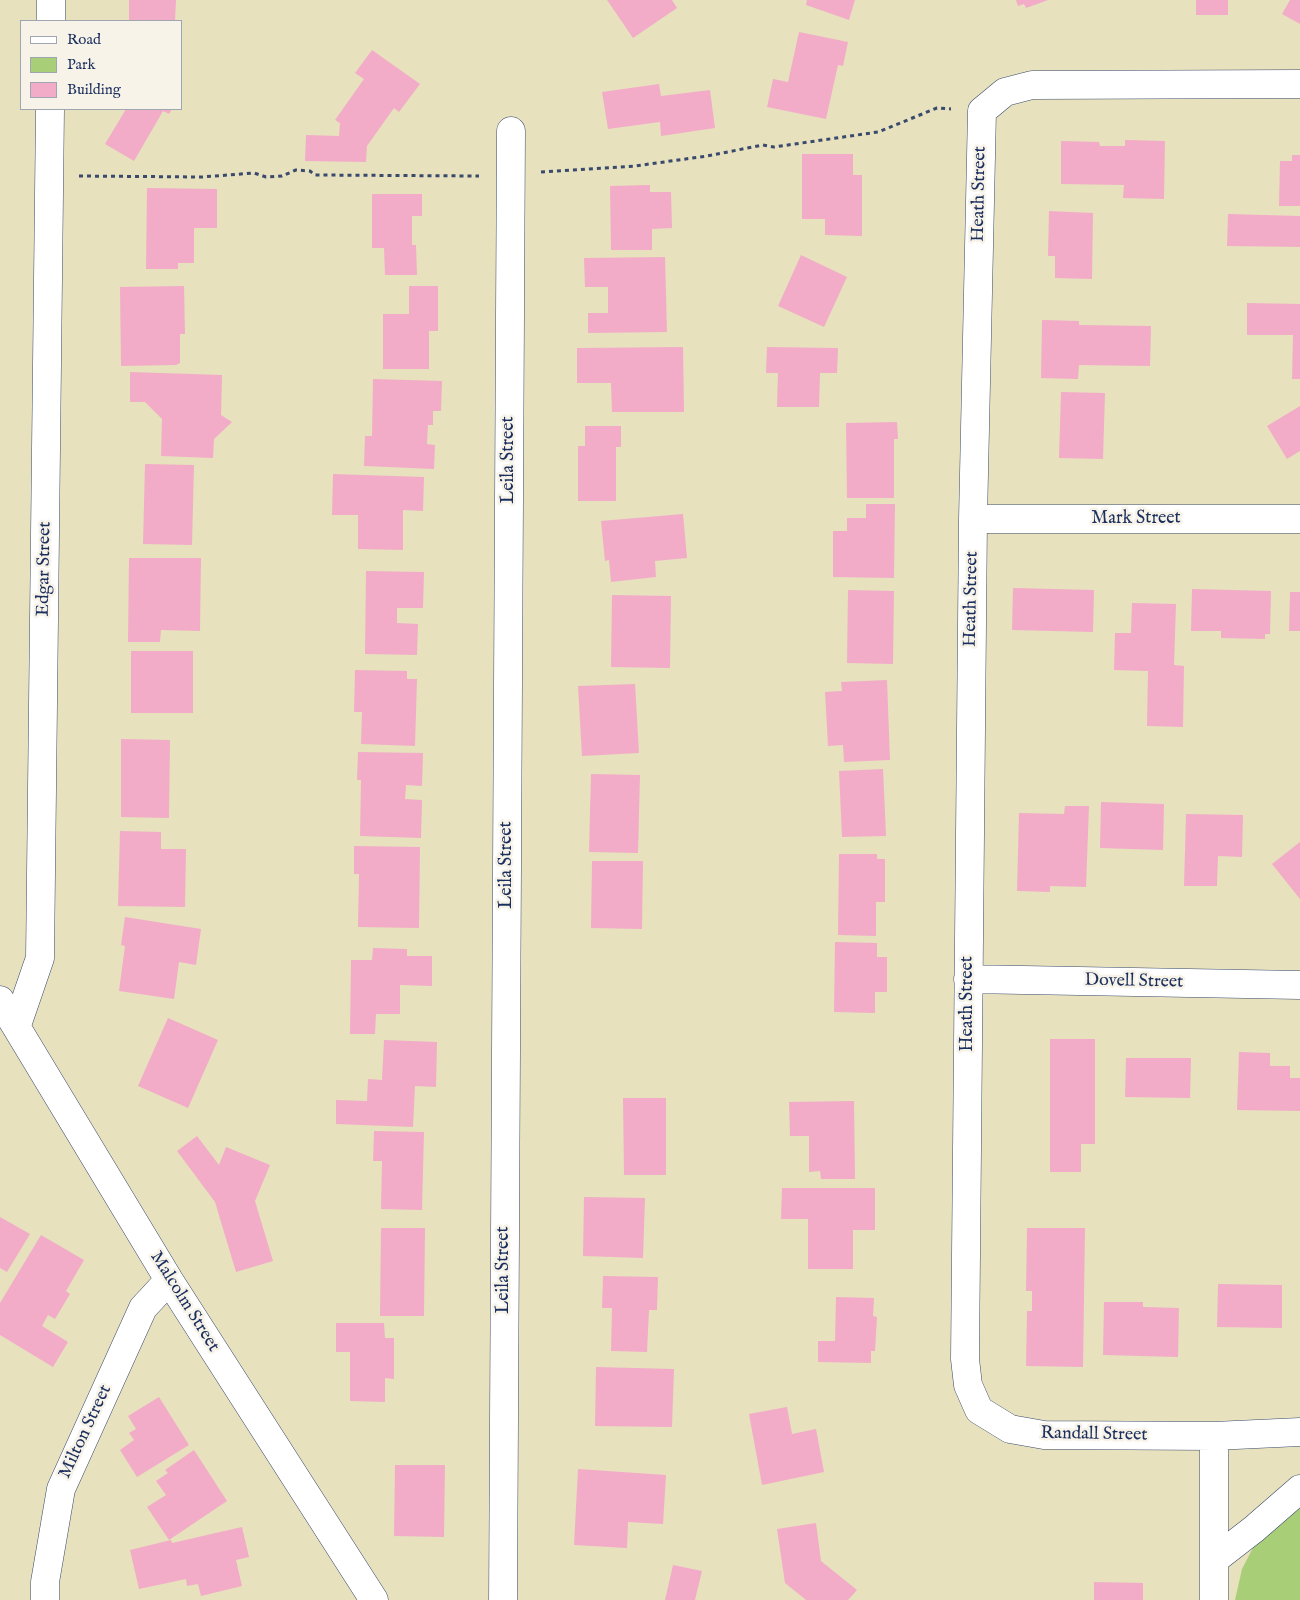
<!DOCTYPE html>
<html>
<head>
<meta charset="utf-8">
<style>
	body { margin:0 }
	#map { position:relative; width:1300px; height:1600px; overflow:hidden; background:#e7e1be; font-family:"IM FELL English",serif }
	canvas { display:block }
	.legend { position:absolute; left:20px; top:20px; width:162px; height:90px; box-sizing:border-box; background:#f7f3e8; border:1px solid #9fa5b1; margin:0; padding:6px 9px; list-style:none; font-size:15px; color:#1b2f5e }
	.legend li { display:flex; align-items:center; gap:10px; height:25px }
	.legend b { width:25px; border:1px solid #9fa5b1 }
</style>
</head>
<body>
<div id="map">
<canvas width="1300" height="1600"></canvas>
<ul class="legend">
<li><b style="height:6px;background:#fff"></b>Road</li>
<li><b style="height:14px;background:#a9ce78"></b>Park</li>
<li><b style="height:14px;background:#f2acc8"></b>Building</li>
</ul>
</div>
<script>
const context = document.querySelector('canvas').getContext('2d');
context.lineJoin = 'round';
function paint(path, color) { context.fillStyle = color; context.fill(path, 'evenodd'); }
const poly = rows => new Path2D(rows.map(r => 'M' + r).join(''));
function trace(path, color, width, dash) { context.strokeStyle = color; context.lineWidth = width; context.lineCap = dash ? 'butt' : 'round'; context.setLineDash(dash || []); context.stroke(path); }
function label(font, color, halo, rows, align = 'center') {
  context.font = font + ' "IM FELL English",serif'; context.lineWidth = 5; context.setLineDash([]); context.textBaseline = 'middle'; context.strokeStyle = halo; context.fillStyle = color; for (const [text, x, y, turn = 0] of rows) {
    context.save(); context.translate(x, y); context.rotate((+turn || 0) * Math.PI / 180); context.textAlign = isNaN(turn) ? turn : align; if (halo) context.strokeText(text, 0, 0); context.fillText(text, 0, 0); context.restore();
  }
}
paint(poly([
	[1300,1504,1300,1600,1235,1600,1242,1569,1255,1544]
]), '#a9ce78');
paint(poly([
	[129,0,176,0,175,21,129,21],
	[607,0,672,0,677,8,633,38],
	[807,0,855,0,849,20,806,5],
	[1016,0,1048,0,1026,8,1024,4,1018,6],
	[1196,0,1228,0,1228,15,1196,15],
	[1290,0,1300,0,1300,24,1282,14],
	[799,32,848,42,843,66,838,65,826,119,767,107,773,79,788,82],
	[372,50,420,84,399,112,394,108,367,146,366,162,305,161,306,135,339,136,340,123,335,120,364,79,355,73],
	[659,84,661,96,710,90,715,128,661,136,660,122,608,129,602,92],
	[126,109,172,109,169,114,163,111,134,161,105,144],
	[1125,140,1165,141,1164,199,1123,198,1124,185,1061,184,1061,141,1099,142,1100,146,1125,146],
	[802,154,853,154,853,175,862,175,862,236,825,235,825,219,802,219],
	[1292,155,1300,155,1300,206,1279,206,1280,161,1292,161],
	[650,185,650,192,671,192,672,228,652,229,652,250,611,250,610,186],
	[147,188,217,189,217,228,194,228,194,263,178,263,178,269,146,269],
	[372,194,422,194,422,216,412,216,412,245,416,245,417,275,385,275,384,248,372,248],
	[1049,211,1093,213,1092,279,1055,278,1055,256,1048,256],
	[1228,214,1300,216,1300,247,1227,246],
	[801,255,847,277,824,327,778,306],
	[665,257,667,332,588,333,588,313,608,313,608,287,585,287,584,258],
	[184,286,185,334,180,334,180,363,176,365,121,366,120,287],
	[409,286,438,286,438,331,429,331,429,369,383,369,383,314,409,314],
	[1247,303,1300,304,1300,379,1292,379,1293,335,1247,335],
	[1042,320,1079,321,1079,325,1151,326,1150,366,1079,365,1078,379,1041,378],
	[683,347,684,412,612,412,611,383,577,383,577,348],
	[767,347,838,348,837,373,820,373,819,407,777,407,778,373,766,373],
	[130,372,222,375,221,415,232,422,214,439,213,458,161,456,162,419,145,402,130,402],
	[373,379,442,381,441,411,433,411,433,425,428,425,427,444,435,445,434,469,364,466,365,436,372,436],
	[1061,392,1105,393,1103,459,1059,458],
	[1300,406,1300,451,1287,459,1267,426],
	[897,422,898,439,894,439,894,498,847,498,846,423],
	[585,426,621,426,621,447,616,447,616,501,578,501,578,446,585,446],
	[145,464,194,465,192,545,143,544],
	[333,474,424,477,423,511,403,510,403,550,358,549,358,515,332,515],
	[866,504,895,504,894,578,833,577,833,531,847,531,847,518,866,518],
	[683,514,687,558,655,561,656,577,611,582,609,560,605,561,601,521],
	[129,558,201,558,200,631,161,630,160,642,128,642],
	[366,571,424,572,423,608,397,608,397,623,418,624,417,655,365,654],
	[1013,588,1094,590,1093,632,1012,630],
	[1192,589,1271,591,1270,634,1265,634,1265,639,1221,638,1221,631,1191,631],
	[848,590,894,591,893,664,847,663],
	[1290,592,1300,592,1300,631,1289,631],
	[612,595,671,596,670,668,611,667],
	[1132,603,1176,604,1174,665,1184,666,1183,727,1147,726,1148,671,1114,670,1115,633,1131,633],
	[131,651,193,651,193,713,131,713],
	[355,670,407,671,407,679,417,679,415,746,361,744,362,712,354,712],
	[887,680,890,760,844,762,843,745,828,746,825,692,842,691,841,682],
	[635,684,639,753,582,756,578,686],
	[121,739,170,740,169,818,121,817],
	[358,752,423,753,422,786,406,785,405,799,422,800,421,838,360,836,361,780,357,780],
	[883,769,886,836,842,837,839,771],
	[591,774,640,775,638,853,589,852],
	[1101,802,1164,804,1163,850,1100,848],
	[1065,806,1089,806,1086,887,1050,886,1050,892,1017,891,1019,813,1064,814],
	[1186,814,1243,815,1242,857,1218,856,1217,886,1184,886],
	[120,831,161,832,161,849,186,849,185,907,118,906],
	[1300,842,1300,899,1272,864],
	[354,846,420,847,419,928,358,927,359,874,354,874],
	[839,854,877,854,877,859,885,859,885,902,876,902,876,936,838,935],
	[592,861,643,861,642,929,591,928],
	[125,917,201,929,196,965,179,962,174,999,119,991,125,946,121,945],
	[835,942,877,943,877,957,887,957,887,992,875,992,875,1013,834,1012],
	[373,948,407,949,407,956,432,956,432,986,400,985,400,1014,376,1014,375,1034,350,1034,351,960,372,960],
	[168,1018,218,1040,188,1108,138,1086],
	[1050,1039,1095,1039,1095,1144,1081,1144,1081,1172,1050,1172],
	[384,1040,437,1042,436,1087,415,1086,413,1127,336,1124,336,1100,367,1101,368,1079,382,1080],
	[1239,1052,1270,1053,1270,1066,1290,1066,1290,1078,1300,1078,1300,1111,1237,1110],
	[1126,1058,1191,1058,1190,1098,1125,1097],
	[623,1098,666,1098,666,1175,624,1175],
	[854,1101,855,1179,821,1179,820,1171,809,1172,809,1136,790,1136,789,1102],
	[374,1131,424,1132,422,1210,381,1209,382,1161,373,1161],
	[197,1136,219,1165,226,1147,270,1165,255,1201,273,1261,236,1272,215,1202,177,1151],
	[782,1188,875,1188,875,1230,853,1230,853,1269,808,1269,808,1219,781,1219],
	[584,1197,645,1198,643,1258,583,1256],
	[0,1217,30,1234,7,1272,0,1268],
	[381,1228,425,1228,424,1316,380,1316],
	[1027,1228,1085,1228,1083,1367,1026,1366,1027,1311,1032,1311,1032,1291,1026,1291],
	[41,1235,84,1260,66,1291,70,1294,55,1319,48,1315,42,1326,68,1342,53,1367,0,1335,0,1303],
	[603,1276,658,1277,657,1310,649,1310,647,1352,611,1351,612,1308,602,1308],
	[1218,1284,1282,1285,1282,1328,1217,1327],
	[836,1297,874,1298,873,1316,877,1317,875,1351,871,1351,871,1363,818,1362,818,1341,835,1341],
	[1104,1302,1143,1302,1143,1307,1179,1308,1178,1357,1103,1355],
	[336,1323,384,1323,385,1338,394,1338,394,1379,385,1378,385,1402,350,1401,350,1352,336,1352],
	[596,1367,674,1369,672,1427,595,1426],
	[159,1397,189,1445,137,1477,120,1450,134,1440,129,1433,136,1429,128,1416],
	[787,1407,792,1434,816,1429,824,1472,762,1485,749,1414],
	[194,1450,227,1501,169,1540,147,1507,166,1495,156,1481,168,1473,165,1470],
	[395,1465,445,1465,444,1537,394,1536],
	[578,1469,666,1475,663,1524,628,1522,627,1548,574,1545],
	[816,1523,821,1561,857,1590,848,1600,806,1600,785,1583,777,1529],
	[242,1527,249,1557,236,1560,242,1586,201,1596,198,1584,187,1586,186,1579,139,1589,130,1550,171,1540,172,1543],
	[673,1565,702,1571,695,1600,665,1600],
	[1094,1582,1143,1583,1143,1600,1094,1600]
]), '#f2acc8');
const minor = poly([
	[51,21,51,0],
	[1300,84,1032,85,1005,92,982,111,973,519,965,1359,968,1385,979,1410,1010,1429,1044,1435,1214,1436,1300,1432],
	[973,519,1300,519],
	[968,979,1300,985],
	[0,1000,169,1280,374,1600],
	[17,1025,40,958,50,109],
	[1214,1560,1214,1436],
	[45,1600,45,1582,61,1489,143,1308,169,1280],
	[503,1600,511,131],
	[1214,1600,1214,1560,1254,1529,1300,1489]
]);
trace(minor, '#3a4a6c', 29);
trace(poly([
	[541,172,635,166,707,156,763,145,774,147,878,132,937,108,951,109],
	[79,176,202,177,254,173,266,177,282,176,296,170,310,171,315,175,479,176]
]), '#3a4a6c', 3, [4, 4]);
trace(minor, '#fff', 28);
label('18px', '#1b2f5e', '#f7f3e8', [
	["Heath Street",980,194,-89],
	["Leila Street",509,460,-90],
	["Mark Street",1136,519],
	["Edgar Street",45,569,-89],
	["Heath Street",972,599,-89],
	["Leila Street",507,865,-90],
	["Dovell Street",1134,982,1],
	["Heath Street",968,1004,-90],
	["Leila Street",504,1270,-90],
	["Malcolm Street",184,1302,58],
	["Milton Street",86,1432,-65],
	["Randall Street",1094,1435,1]
]);
</script>
</body>
</html>
